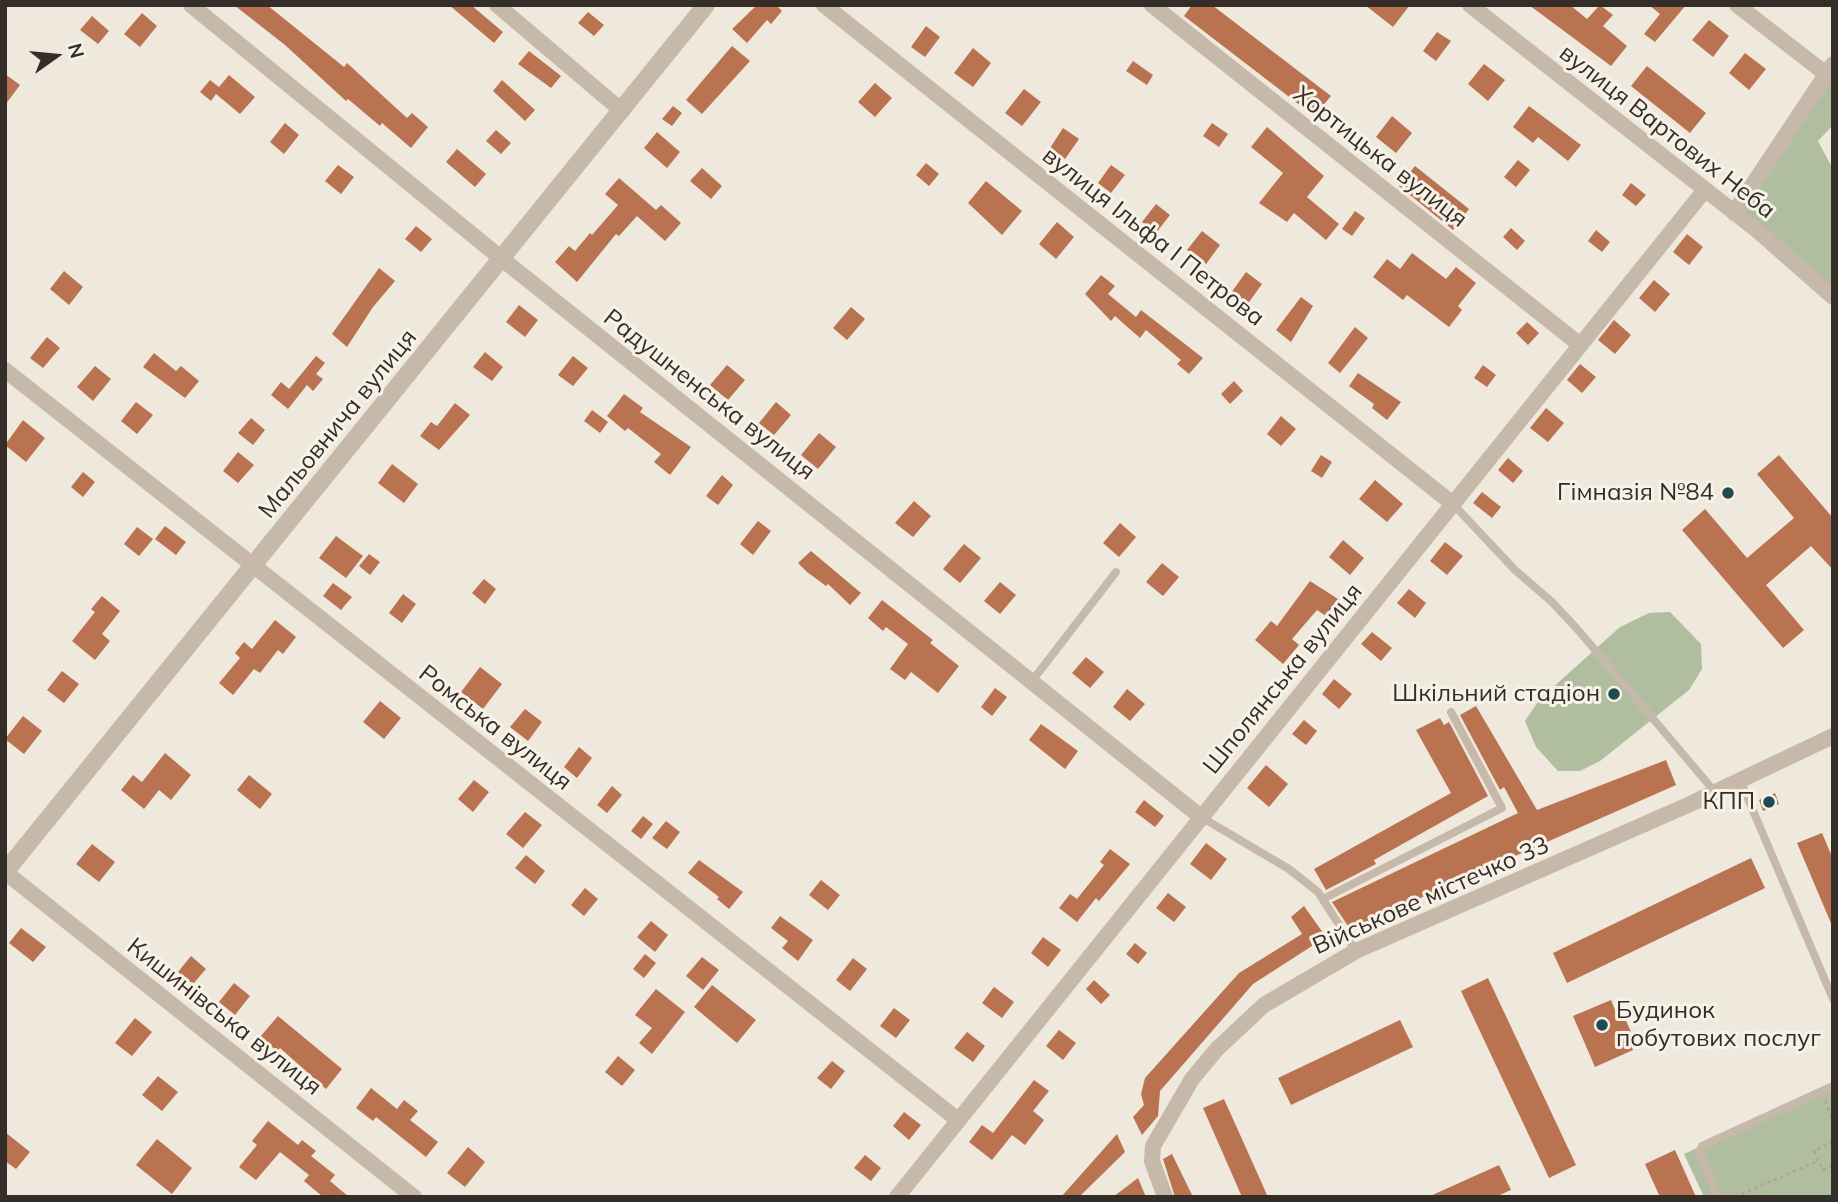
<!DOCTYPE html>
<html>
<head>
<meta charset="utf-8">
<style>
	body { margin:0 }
	#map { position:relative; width:1838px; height:1202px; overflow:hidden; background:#efe8dc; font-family:Mulish,sans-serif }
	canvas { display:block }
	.frame { position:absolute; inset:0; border:7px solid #342d28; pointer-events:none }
	.north { position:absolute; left:21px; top:21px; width:70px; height:70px; -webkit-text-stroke:5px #f7f2e8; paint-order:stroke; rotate:75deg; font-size:19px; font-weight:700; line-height:28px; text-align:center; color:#342d28 }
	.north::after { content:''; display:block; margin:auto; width:24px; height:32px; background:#342d28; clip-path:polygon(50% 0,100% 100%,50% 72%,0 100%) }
</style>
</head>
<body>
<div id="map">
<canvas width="1838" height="1202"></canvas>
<div class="frame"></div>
<div class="north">N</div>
</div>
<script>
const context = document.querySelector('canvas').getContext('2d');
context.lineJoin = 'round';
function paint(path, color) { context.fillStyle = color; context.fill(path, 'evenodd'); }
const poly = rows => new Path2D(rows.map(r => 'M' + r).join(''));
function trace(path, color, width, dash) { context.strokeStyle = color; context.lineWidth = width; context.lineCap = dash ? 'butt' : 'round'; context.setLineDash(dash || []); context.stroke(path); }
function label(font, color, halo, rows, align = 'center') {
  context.font = font + ' Mulish,sans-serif'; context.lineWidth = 6; context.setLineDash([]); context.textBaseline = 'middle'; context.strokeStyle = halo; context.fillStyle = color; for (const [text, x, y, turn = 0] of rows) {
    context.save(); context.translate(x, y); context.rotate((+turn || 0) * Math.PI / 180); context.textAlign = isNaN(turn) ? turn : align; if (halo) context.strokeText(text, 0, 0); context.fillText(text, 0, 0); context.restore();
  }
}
paint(poly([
	[1833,64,1833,125,1818,141,1833,169,1833,297,1734,213],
	[1670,612,1701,644,1702,669,1689,690,1600,761,1580,771,1558,771,1536,747,1525,721,1540,699,1620,627,1649,613],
	[1833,1085,1833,1197,1704,1197,1684,1154]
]), '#b0bd9e');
paint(poly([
	[234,5,267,5,344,67,347,63,407,118,412,113,428,127,411,148,382,123,380,126,348,99,346,101,285,45],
	[449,5,471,5,503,32,494,43],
	[757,5,776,5,782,11,771,24,767,20,747,43,732,29],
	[1192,5,1212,5,1331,96,1314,116,1184,16],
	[1365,5,1410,5,1393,27],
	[1529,5,1570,5,1587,19,1600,5,1613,15,1603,26,1627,46,1611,66],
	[1649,5,1686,5,1655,42,1644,34,1660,14],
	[588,12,604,25,594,36,578,23],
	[142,13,157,26,140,47,124,34],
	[92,16,109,31,98,44,80,30],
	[1709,20,1729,36,1713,57,1692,40],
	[926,26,940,37,925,57,911,47],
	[1437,32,1451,41,1436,61,1423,51],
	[732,46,750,61,702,114,686,100],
	[973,48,991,63,973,87,954,73],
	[529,51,561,76,551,88,518,64],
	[1745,53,1766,69,1749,90,1729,73],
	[1133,61,1153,75,1147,85,1126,71],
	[1484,64,1505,80,1488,101,1468,84],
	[1647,66,1706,113,1690,133,1631,86],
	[5,74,20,85,5,105],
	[229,75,255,97,240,114,216,94,211,101,200,92,210,80,219,87],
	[502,80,535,110,525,121,493,91],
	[875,83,892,98,875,117,858,102],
	[1024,89,1041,102,1022,126,1005,113],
	[673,106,682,113,672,126,662,119],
	[1529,106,1581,145,1568,161,1538,137,1533,143,1513,127],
	[1392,116,1412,133,1396,153,1376,137],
	[285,123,299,135,284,154,270,142],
	[1212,123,1228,134,1219,147,1203,136],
	[1267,127,1324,176,1307,197,1339,224,1326,240,1294,213,1287,222,1259,203,1283,173,1251,147],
	[1063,128,1079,139,1065,159,1050,148],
	[496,130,511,143,501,154,486,141],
	[657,132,680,152,667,168,644,148],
	[457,149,486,174,475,187,446,162],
	[1518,160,1530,170,1516,187,1504,177],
	[926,163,939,174,929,186,916,175],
	[338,165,354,177,341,194,325,181],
	[1111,165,1125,175,1111,193,1098,183],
	[1415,166,1469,209,1453,230,1399,186],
	[702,168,722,186,711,199,690,181],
	[619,178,656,210,661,205,681,223,665,241,637,216,619,236,616,234,577,282,555,262,569,246,575,251,590,233,592,235,618,205,605,194],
	[986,181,1022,211,1002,235,968,203],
	[1631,183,1646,195,1636,206,1622,195],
	[1156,204,1170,215,1156,233,1142,222],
	[1355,211,1365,218,1352,236,1342,229],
	[1057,222,1074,237,1056,259,1039,244],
	[416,226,432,239,421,252,405,239],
	[1511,228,1525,241,1517,250,1503,237],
	[1596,230,1610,242,1602,252,1588,241],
	[1202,231,1220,245,1206,264,1187,250],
	[1687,234,1703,247,1689,265,1673,252],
	[1412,253,1446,279,1456,267,1476,283,1458,306,1462,310,1449,327,1407,295,1403,300,1373,277,1387,259,1400,269],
	[379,268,395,281,373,307,347,347,332,334],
	[64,271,83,287,69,305,50,289],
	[1246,272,1262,284,1247,305,1231,293],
	[1101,275,1115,286,1108,294,1136,317,1141,310,1203,358,1189,374,1177,364,1181,360,1146,330,1140,338,1115,316,1111,321,1085,294],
	[1654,280,1670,294,1655,312,1639,298],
	[1301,297,1313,306,1291,342,1276,330],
	[519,305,538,320,525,337,506,322],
	[851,307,865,319,847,340,833,328],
	[1614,320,1631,335,1615,354,1598,340],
	[1527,322,1539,333,1528,345,1516,333],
	[1355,327,1368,338,1340,373,1328,363],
	[47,337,60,348,43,368,30,358],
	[485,352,503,367,492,381,473,367],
	[154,353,176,371,181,366,199,381,185,398,143,367],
	[316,356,325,363,316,374,323,379,313,391,307,385,288,409,271,395,281,382,289,389],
	[573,356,588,368,573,386,558,375],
	[1580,364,1596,377,1582,393,1567,380],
	[727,365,745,380,728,400,710,385],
	[1483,365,1496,375,1487,387,1474,378],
	[95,366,111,379,93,401,77,387],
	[1358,373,1401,402,1387,420,1372,408,1374,404,1349,386],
	[1234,381,1243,391,1230,404,1221,394],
	[624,394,643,408,640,412,691,447,670,475,654,462,661,454,628,428,625,431,607,416],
	[136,402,153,415,137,434,121,421],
	[776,402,791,415,774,435,759,423],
	[455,403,470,415,439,450,420,436,431,422,437,426],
	[1546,408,1564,423,1548,442,1530,428],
	[592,410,608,422,600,433,584,421],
	[1281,416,1296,429,1281,446,1267,434],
	[251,418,265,430,253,445,238,433],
	[23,420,45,438,26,462,5,445],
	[819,433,836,447,818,469,801,455],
	[238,452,254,465,238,483,223,471],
	[1321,455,1332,462,1322,478,1311,471],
	[1779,455,1833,518,1833,570,1811,546,1766,585,1804,630,1783,648,1682,530,1705,509,1747,558,1794,518,1757,474],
	[1508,458,1523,471,1513,483,1498,470],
	[392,464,418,484,404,503,378,483],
	[83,472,95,482,83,497,71,487],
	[722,475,733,485,718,505,706,496],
	[1375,480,1403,504,1387,522,1359,499],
	[1482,492,1501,507,1492,518,1473,503],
	[914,501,931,516,913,537,895,523],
	[758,521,771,531,753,555,740,544],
	[1120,523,1136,537,1119,557,1103,543],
	[165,526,186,542,176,555,155,539],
	[137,527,153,539,139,556,124,544],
	[336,536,363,556,346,578,319,558],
	[1343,540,1364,558,1350,575,1329,557],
	[1445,542,1463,556,1447,575,1430,561],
	[964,544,981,558,960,583,943,569],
	[811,551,861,593,850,605,828,584,826,586,807,572,798,563],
	[369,554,380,562,370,575,359,566],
	[1162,563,1179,577,1163,596,1146,582],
	[484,579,496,589,485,604,472,593],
	[1310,581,1338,599,1326,616,1317,610,1292,639,1299,645,1283,664,1255,640,1271,621,1277,626],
	[1000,582,1016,595,1000,614,984,601],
	[333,583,352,597,341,610,323,596],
	[1409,589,1426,603,1415,618,1397,603],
	[403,594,416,604,402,623,389,613],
	[102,596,120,611,102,634,110,641,95,660,72,641,95,612,91,609],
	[882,600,933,640,930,643,959,666,938,693,911,672,905,680,890,669,908,644,886,627,883,631,868,618],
	[275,620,296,637,283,654,278,650,260,673,254,669,233,695,219,683,240,658,235,653,244,642,252,649],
	[1372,632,1392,648,1381,661,1361,644],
	[1086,657,1104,672,1090,688,1072,673],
	[480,667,502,684,483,709,461,692],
	[62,671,79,684,64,703,47,690],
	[1334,679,1352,694,1339,709,1322,694],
	[995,688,1007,697,992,716,981,707],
	[1127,689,1145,704,1130,721,1113,707],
	[380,701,401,718,384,739,363,722],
	[1476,706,1537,810,1666,760,1676,785,1350,929,1332,902,1518,813,1504,787,1500,790,1460,715],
	[525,709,542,722,528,741,510,727],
	[23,716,42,731,24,754,5,739],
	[1440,718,1444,725,1449,722,1488,796,1374,860,1376,864,1326,890,1314,869,1451,793,1416,730],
	[1304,720,1317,731,1306,745,1292,734],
	[1041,724,1078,751,1065,769,1029,740],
	[579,747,592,758,577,778,564,767],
	[165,753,191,775,171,800,159,790,144,809,121,790,133,775,142,782],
	[1266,765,1288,784,1269,807,1247,788],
	[249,775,272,794,260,809,237,790],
	[474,780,489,792,473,812,458,799],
	[612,786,622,795,607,813,597,805],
	[1775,793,1779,804,1763,811,1759,800],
	[1144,800,1164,816,1155,827,1135,812],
	[525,812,542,825,523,848,506,834],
	[643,816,653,824,641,839,631,831],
	[666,821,680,832,667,849,652,838],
	[1822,833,1833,859,1833,928,1797,843],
	[1206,843,1227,859,1211,880,1190,864],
	[92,844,115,862,99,882,76,864],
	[1110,849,1130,864,1099,901,1096,898,1077,922,1059,908,1070,894,1077,899,1104,865,1100,862],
	[526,855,545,871,535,884,515,868],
	[1751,858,1765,888,1567,983,1553,953],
	[699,860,743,892,729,909,717,899,719,897,688,873],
	[821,880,840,895,828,910,809,895],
	[585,888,598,899,584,916,571,905],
	[1168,893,1186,907,1174,922,1156,908],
	[1304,906,1326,937,1253,984,1160,1091,1158,1116,1142,1135,1133,1117,1144,1105,1141,1094,1145,1078,1239,973,1302,934,1291,917],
	[780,916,813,940,798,961,782,948,788,941,771,928],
	[651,921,668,935,655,952,637,937],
	[21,928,46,947,33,962,9,943],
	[1043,937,1061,950,1048,967,1031,953],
	[1135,943,1147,953,1138,964,1126,954],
	[645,954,656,963,644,978,633,969],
	[191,956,206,969,193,984,178,972],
	[702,957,719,970,703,990,686,976],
	[853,958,867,969,850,991,836,980],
	[1488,978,1576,1165,1549,1178,1461,991],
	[1094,980,1110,995,1101,1004,1086,989],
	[234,983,250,996,235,1015,219,1002],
	[712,985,756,1020,737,1043,694,1007],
	[994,987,1014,1002,1002,1018,982,1003],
	[656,989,685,1012,652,1054,639,1043,652,1028,635,1015],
	[1611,1000,1617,1015,1622,1012,1632,1034,1627,1036,1633,1050,1595,1067,1573,1016],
	[894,1008,910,1020,896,1038,880,1026],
	[278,1016,342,1069,326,1089,280,1048,277,1051,260,1037],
	[135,1018,152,1032,132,1056,115,1043],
	[1400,1020,1413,1047,1291,1105,1278,1078],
	[1059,1030,1076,1043,1063,1060,1046,1046],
	[967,1032,985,1046,973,1062,954,1048],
	[618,1056,635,1070,622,1086,605,1072],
	[832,1061,845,1071,831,1089,817,1078],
	[158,1076,178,1092,162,1111,142,1095],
	[1034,1080,1049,1091,1033,1111,1044,1120,1025,1145,1012,1135,992,1160,969,1142,982,1125,993,1133],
	[371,1088,397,1109,404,1100,418,1111,410,1120,438,1142,426,1157,376,1117,373,1121,356,1108],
	[1224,1099,1268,1197,1242,1197,1203,1108],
	[904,1112,921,1125,909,1140,893,1126],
	[268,1121,298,1145,302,1140,316,1151,311,1156,335,1175,330,1181,349,1197,323,1197,304,1181,309,1175,280,1152,256,1180,239,1167,257,1145,252,1141],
	[5,1132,30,1152,16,1169,5,1161],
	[1117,1134,1125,1152,1079,1197,1061,1197],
	[157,1139,192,1168,172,1194,136,1165],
	[468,1147,485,1162,465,1187,447,1173],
	[1675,1150,1696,1197,1660,1197,1645,1164],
	[1172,1154,1193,1197,1175,1197,1163,1159],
	[865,1155,881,1168,871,1181,854,1168],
	[1499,1165,1511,1190,1495,1197,1428,1197],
	[1138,1178,1146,1197,1113,1197]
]), '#b97350');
trace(poly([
	[1825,1101,1833,1120],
	[1833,1142,1814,1151,1823,1170,1833,1165],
	[1735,1197,1818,1161]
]), '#b2a394', 2.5, [3.5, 3.5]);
trace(poly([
	[1453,504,1515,570,1552,602,1579,631,1715,792],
	[1032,681,1116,572],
	[1740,780,1833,999],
	[1201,817,1289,869,1318,892,1356,951],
	[1323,899,1502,808,1451,712],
	[1718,1197,1699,1152,1702,1146,1833,1086]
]), '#c6b9aa', 8);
trace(poly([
	[191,5,502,259,1201,817],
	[497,5,622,111],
	[824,5,1453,504],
	[1152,5,1579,344],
	[1470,5,1758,231,1833,297],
	[1737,5,1826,74],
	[1734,213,1833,64],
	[5,370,958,1120],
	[5,872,414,1197],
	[897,1197,1704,191],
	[1165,1197,1152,1161,1153,1146,1192,1079,1217,1049,1264,1005,1356,951,1688,805,1833,736]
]), '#c6b9aa', 16);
trace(poly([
	[5,872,706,5]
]), '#c6b9aa', 18);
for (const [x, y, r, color] of [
	[1728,493,7,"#224a51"],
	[1614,694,7,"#224a51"],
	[1769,802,7,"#224a51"],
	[1602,1025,7,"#224a51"]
]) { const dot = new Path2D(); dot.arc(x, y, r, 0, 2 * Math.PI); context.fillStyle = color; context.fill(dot); trace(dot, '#f7f2e8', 2.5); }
label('24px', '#342d28', '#f7f2e8', [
	["вулиця Вартових Неба",1667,132,38],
	["Хортицька вулиця",1380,157,38],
	["вулиця Ільфа І Петрова",1153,237,38],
	["Радушненська вулиця",709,395,38],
	["Мальовнича вулиця",338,424,-51],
	["Шполянська вулиця",1283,679,-51],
	["Ромська вулиця",495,728,38],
	["Військове містечко 33",1431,896,-24],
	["Кишинівська вулиця",224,1017,38]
]);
label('24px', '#342d28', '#f7f2e8', [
	["Гімназія №84",1714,493],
	["Шкільний стадіон",1600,694],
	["КПП",1755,802],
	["Будинок",1616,1011,"left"],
	["побутових послуг",1616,1039,"left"]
], 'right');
</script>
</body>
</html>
